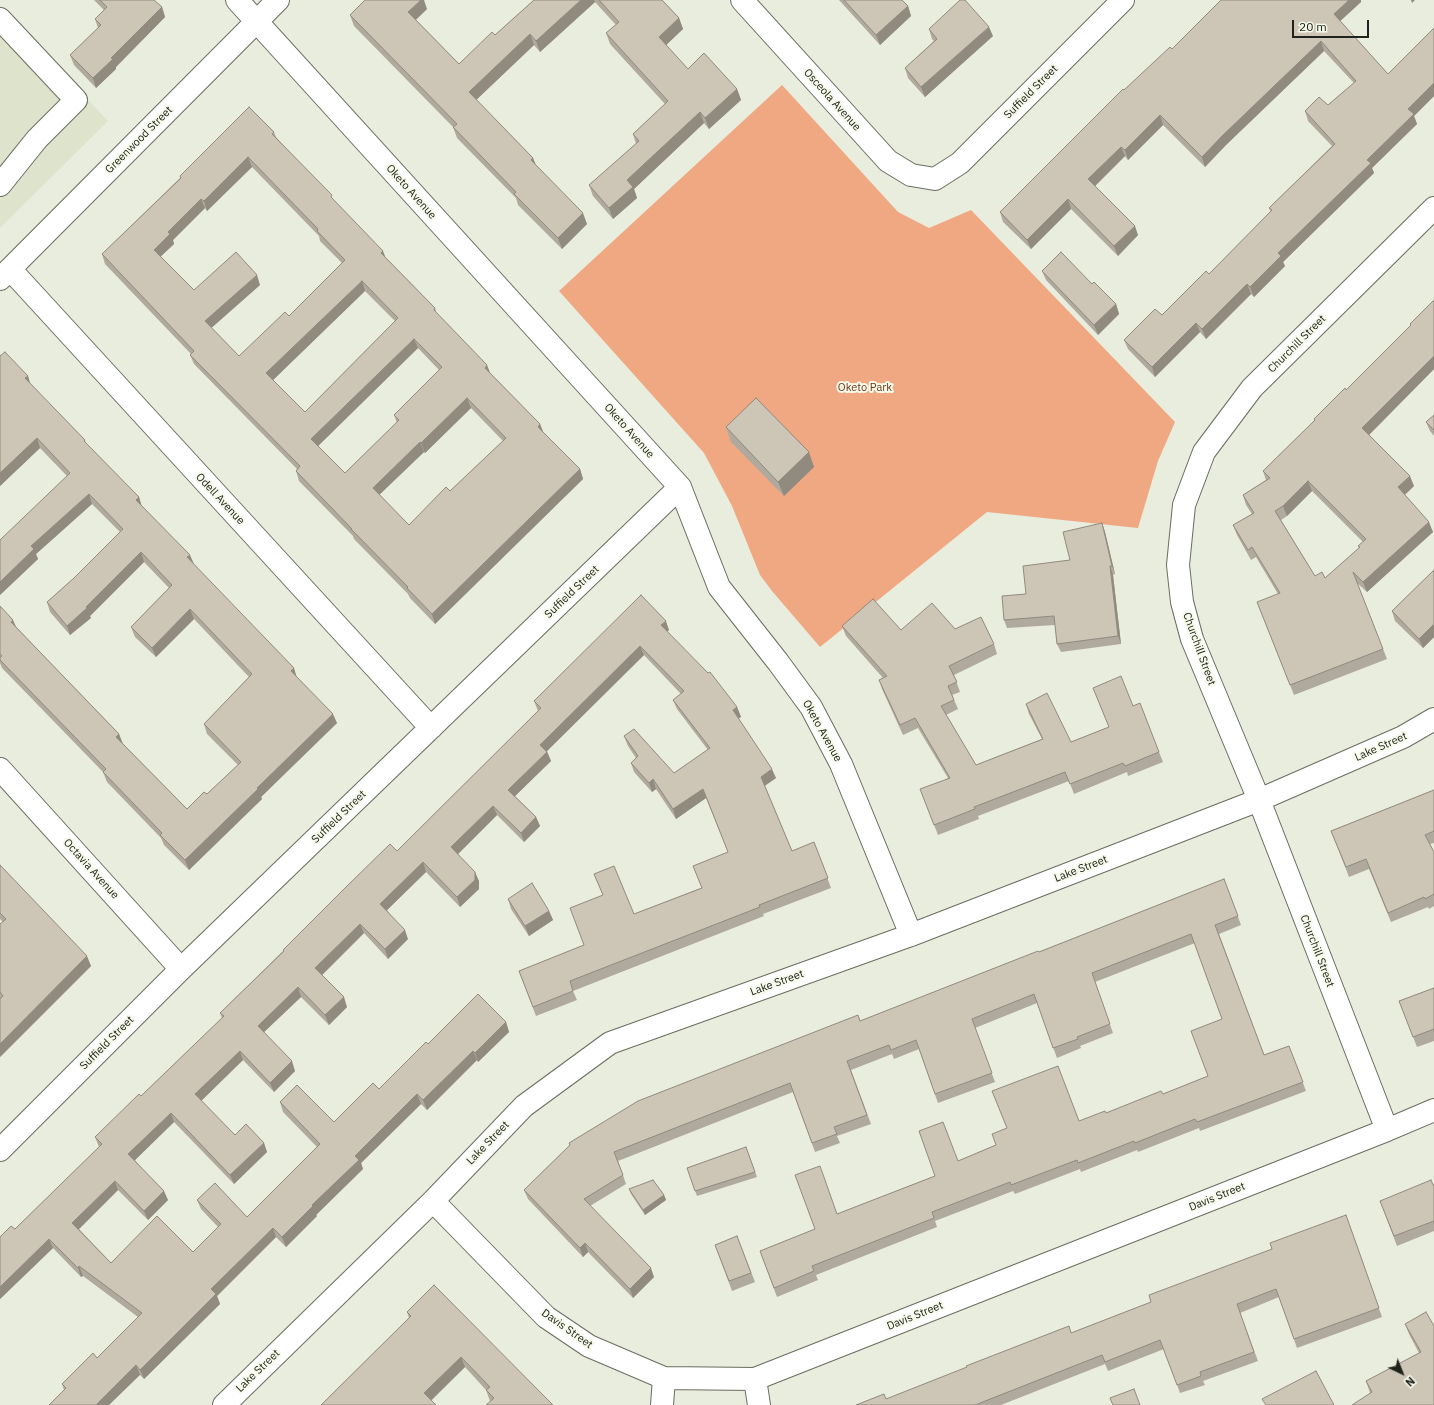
<!DOCTYPE html>
<html>
<head>
<meta charset="utf-8">
<style>
	body { margin:0 }
	#map { position:relative; width:1434px; height:1405px; overflow:hidden; background:#e9eddd; font-family:"IBM Plex Sans",sans-serif }
	canvas { display:block }
	.north { position:absolute; left:1382px; top:1353px; width:40px; height:40px; -webkit-text-stroke:3px #f6faea; paint-order:stroke; rotate:137deg; font-size:11px; font-weight:700; line-height:16px; text-align:center; color:#20221c }
	.north::after { content:''; display:block; margin:auto; width:14px; height:18px; background:#20221c; clip-path:polygon(50% 0,100% 100%,50% 72%,0 100%) }
	.scale { position:absolute; left:1292px; top:20px; width:77px; height:18px; box-sizing:border-box; border:2px solid #20221c; border-top:0; padding-left:5px; font-size:12px; line-height:14px; white-space:nowrap; color:#20221c; -webkit-text-stroke:3px #f6faea; paint-order:stroke }
</style>
</head>
<body>
<div id="map">
<canvas width="1434" height="1405"></canvas>
<div class="north">N</div>
<div class="scale">20 m</div>
</div>
<script>
const context = document.querySelector('canvas').getContext('2d');
context.lineJoin = 'round';
function paint(path, color) { context.fillStyle = color; context.fill(path, 'evenodd'); }
const poly = rows => new Path2D(rows.map(r => 'M' + r).join(''));
function trace(path, color, width, dash) { context.strokeStyle = color; context.lineWidth = width; context.lineCap = dash ? 'butt' : 'round'; context.setLineDash(dash || []); context.stroke(path); }
function label(font, color, halo, rows, align = 'center') {
  context.font = font + ' "IBM Plex Sans",sans-serif'; context.lineWidth = 4; context.setLineDash([]); context.textBaseline = 'middle'; context.strokeStyle = halo; context.fillStyle = color; for (const [text, x, y, turn = 0] of rows) {
    context.save(); context.translate(x, y); context.rotate((+turn || 0) * Math.PI / 180); context.textAlign = isNaN(turn) ? turn : align; if (halo) context.strokeText(text, 0, 0); context.fillText(text, 0, 0); context.restore();
  }
}
paint(poly([
	[0,6,108,121,0,228]
]), '#dee3cc');
paint(poly([
	[782,85,898,212,929,228,971,210,1175,422,1158,461,1138,528,987,512,820,647,772,591,760,575,732,506,704,453,559,291]
]), '#efa881');
const minor = poly([
	[237,0,680,487,719,587,778,662,811,707,841,764,911,935],
	[742,0,888,161,911,175,935,179,960,163,1123,0],
	[0,19,76,100,37,139,0,185],
	[10,269,431,728],
	[0,279,278,0],
	[0,769,181,969],
	[1387,1130,1259,800,1192,639,1182,602,1178,565,1184,505,1204,452,1252,388,1434,208],
	[0,1150,181,969,680,487],
	[433,1201,546,1317,589,1346,664,1378,755,1379,1387,1130,1434,1110],
	[755,1379,759,1405],
	[224,1405,433,1201,524,1106,610,1043,911,935,1259,800,1403,737,1434,719],
	[662,1405,664,1378]
]);
trace(minor, '#6a6d5f', 24);
trace(minor, '#fff', 22);
paint(poly([
	[94,0,154,0,162,7,165,17,116,67,116,69,96,88,74,65,70,55,98,28,95,19,104,10],
	[534,0,662,0,679,18,683,29,666,45,688,69,737,89,741,100,709,129,704,123,634,189,637,198,613,219,593,196,589,185,636,144,633,134,665,104,610,44,606,33,616,25,595,2,540,52,534,45,476,100,533,158,536,165,587,224,562,249,518,205,516,198,457,138,453,127,354,26,350,15,427,9,416,20,459,64,495,35],
	[839,0,902,0,908,6,911,16,880,45],
	[1361,2,1340,21,1388,74,1434,28,1434,96,1414,116,1417,124,1372,168,1374,173,1283,262,1285,266,1254,297,1251,294,1206,339,1200,332,1155,377,1128,349,1124,340,1162,315,1209,274,1271,212,1269,208,1332,146,1308,121,1305,111,1328,105,1354,83,1324,51,1226,145,1205,167,1163,125,1128,160,1125,156,1095,186,1138,235,1118,256,1071,209,1031,249,1003,222,1000,212,1124,90,1172,49],
	[929,29,993,36,925,97,908,78,905,68,934,41,932,39],
	[274,132,276,137,386,258,435,308,437,314,490,373,540,424,543,432,580,469,583,479,435,624,410,598,408,594,354,539,353,536,299,481,296,471,297,469,194,364,190,355,191,354,105,264,102,254,180,178,180,176],
	[252,167,319,236,320,241,342,263,289,316,239,356,211,328,260,285,194,290,160,257,174,244,173,240,205,208,207,211],
	[365,291,395,321,305,412,273,380],
	[418,348,439,370,394,415,397,423,345,473,318,446],
	[471,408,503,441,450,491,409,525,379,495,424,452,425,453],
	[1042,271,1092,284,1116,304,1119,314,1098,335,1046,280],
	[1434,300,1434,369,1369,435,1414,486,1405,495,1433,532,1367,592,1357,583,1387,659,1294,695,1261,612,1278,594,1256,557,1251,560,1237,535,1233,525,1252,514,1246,505,1243,495,1266,480,1263,471,1314,421,1314,419,1346,390,1411,325,1410,324],
	[1312,491,1363,542,1358,546,1359,548,1325,578,1315,576,1281,520,1287,516],
	[0,356,28,376,30,384,85,440,86,444,139,497,141,505,193,564,297,677,337,723,261,797,262,799,189,870,164,845,161,838,107,782,103,772,2,668,0,663,0,606,17,628,119,734,122,743,187,809,207,794,238,765,207,734,204,724,249,677,194,619,156,657,135,637,131,627,169,588,144,562,90,616,91,618,70,635,50,612,47,602,74,578,120,532,92,504,36,554,38,559,0,595,67,476,40,448,0,486],
	[1434,415,1434,436,1430,431,1426,422],
	[726,427,814,467,784,496,731,442],
	[1102,523,1105,532,1115,574,1113,575,1121,644,1061,652,1057,644,1055,625,1007,628,1004,620,1070,560],
	[1434,570,1434,637,1423,648,1395,621,1392,611],
	[842,626,901,630,955,629,994,644,997,654,954,675,960,692,952,695,958,709,946,715,976,765,1042,739,1029,714,1026,704,1071,742,1109,727,1093,688,1133,706,1159,752,1163,762,1128,776,1127,772,1074,794,1069,781,978,816,979,819,938,835,924,799,948,778,918,728,903,735,882,689,879,680,883,678,846,636],
	[669,630,667,632,737,707,741,717,738,718,776,778,765,786,792,851,814,842,831,888,763,914,764,916,573,991,577,1000,536,1016,519,971,584,945,603,895,594,874,634,914,701,888,728,852,706,798,676,819,656,789,652,792,634,772,631,763,636,758,628,746,624,736,674,773,708,750,677,709,673,700,681,694,644,655,547,751,551,761,515,796,536,817,540,826,524,842,497,815,458,854,479,881,479,889,460,907,426,872,387,910,408,939,388,959,364,933,322,975,347,1007,329,1025,301,997,264,1032,295,1071,274,1092,243,1060,201,1101,235,1135,264,1143,267,1152,234,1184,174,1122,135,1160,168,1200,148,1220,118,1190,79,1229,111,1263,193,1252,218,1227,201,1209,197,1200,247,1217,317,1147,283,1112,280,1102,334,1122,379,1089,428,1044,506,1022,509,1032,478,1062,477,1060,427,1110,421,1104,361,1163,363,1169,316,1215,317,1216,286,1247,276,1237,217,1296,220,1304,144,1379,140,1375,64,1390,62,1384,97,1358,138,1317,83,1276,81,1277,53,1248,0,1299,0,1237,15,1229,99,1147,95,1137,141,1096,222,1018,220,1013,283,951,283,950,397,851,538,711,534,701],
	[1434,790,1434,843,1430,844,1434,852,1434,906,1429,909,1428,907,1391,922,1369,869,1349,877,1331,831],
	[0,865,91,966,0,1057,0,924,3,922,0,919],
	[1224,879,1241,925,1219,934,1264,1055,1289,1046,1306,1091,1200,1131,1199,1128,1138,1152,1137,1150,1081,1172,1080,1169,1015,1194,1013,1191,935,1221,937,1227,816,1275,818,1280,777,1297,760,1251,815,1229,837,1214,935,1176,958,1161,996,1145,1007,1128,992,1091,1079,1121,1106,1113,1163,1094,1208,1076,1222,1019,1195,943,1095,982,1113,1033,1080,1046,1081,1048,1057,1058,1037,1003,975,1028,995,1082,938,1103,919,1049,894,1059,892,1054,851,1070,871,1124,837,1136,840,1143,815,1152,793,1092,618,1161,626,1184,590,1206,654,1277,633,1298,588,1252,583,1257,528,1199,524,1190,570,1145,569,1143,860,1021,1039,952],
	[508,899,549,911,553,920,529,936,511,909],
	[1434,988,1434,1041,1417,1047,1399,1001],
	[746,1147,757,1177,697,1196,687,1168],
	[1433,1185,1434,1185,1434,1231,1397,1246,1380,1201],
	[629,1189,664,1195,666,1200,645,1215,631,1194],
	[1346,1215,1382,1317,1297,1348,1279,1297,1240,1313,1258,1361,1203,1381,1205,1385,1180,1393,1164,1349,1108,1371,1105,1364,1001,1405,856,1405,886,1399,1071,1333,1151,1302,1272,1249],
	[737,1236,755,1282,732,1291,715,1245],
	[407,1312,553,1405,490,1401,486,1390,465,1367,432,1400,321,1405,409,1318],
	[1405,1324,1434,1326,1434,1405,1370,1393,1366,1381,1419,1353,1409,1334]
]), '#b0a99d');
paint(poly([
	[421,0,424,0,427,9,412,23,408,12],
	[581,0,594,0,595,2,540,52,536,41],
	[1349,0,1361,0,1361,2,1337,24,1334,14],
	[1411,0,1415,0,1412,3],
	[908,6,911,16,880,45,876,35],
	[162,7,165,17,116,67,116,69,96,88,93,78,111,58],
	[679,18,683,29,663,48,659,37],
	[989,27,993,36,925,97,921,87],
	[530,34,534,45,473,103,469,92],
	[1321,41,1324,51,1226,145,1205,167,1202,157,1222,136],
	[1434,83,1434,96,1414,116,1417,124,1372,168,1374,173,1283,262,1285,266,1254,297,1250,287,1278,253,1367,160,1408,109],
	[737,89,741,100,709,129,705,118],
	[700,112,704,123,634,189,637,198,613,219,609,208,627,180],
	[1160,115,1163,125,1128,160,1125,150],
	[1121,147,1125,156,1092,189,1088,179],
	[248,157,252,167,207,211,204,201],
	[533,158,537,169,531,160],
	[201,199,205,208,173,240,174,244,157,260,154,250,168,232],
	[1068,199,1071,209,1031,249,1027,240],
	[583,213,587,224,562,249,558,238],
	[1135,226,1138,235,1118,256,1114,246],
	[383,251,387,261,381,253],
	[257,275,260,285,208,331,205,321],
	[362,281,365,291,270,383,266,373],
	[1247,284,1251,294,1206,339,1202,329],
	[1116,304,1119,314,1098,335,1094,325],
	[1196,323,1200,332,1155,377,1152,367],
	[414,339,418,348,315,449,311,439],
	[1434,356,1434,369,1366,438,1362,428],
	[487,365,491,375,485,368],
	[28,376,31,386,25,378],
	[467,398,471,408,425,453,421,443],
	[540,424,544,434,538,427],
	[37,438,40,448,0,486,0,473],
	[420,442,424,452,376,498,373,488],
	[809,452,814,467,784,496,778,482],
	[580,469,583,479,435,624,432,614],
	[1410,476,1414,486,1402,497,1398,487],
	[1308,481,1312,491,1287,516,1283,506],
	[89,494,92,504,36,554,38,559,0,595,0,582,31,546],
	[139,497,142,507,136,500],
	[1429,522,1433,532,1367,592,1363,582],
	[1102,523,1105,532,1115,574,1112,566],
	[141,552,144,562,90,616,91,618,70,635,67,626],
	[190,555,194,564,187,557],
	[1110,566,1113,575,1121,644,1118,636],
	[190,609,194,619,156,657,152,648],
	[13,620,17,629,11,622],
	[666,621,669,630,664,635,661,625],
	[1434,624,1434,637,1423,648,1419,639],
	[640,646,644,655,544,754,540,745],
	[294,668,297,678,291,671],
	[737,707,741,717,736,720,733,710],
	[333,714,337,723,261,797,262,799,189,870,185,860,257,788],
	[119,734,123,744,116,737],
	[547,752,551,761,512,799,508,790],
	[772,769,776,778,764,786,761,777],
	[653,779,656,789,652,792,649,783],
	[703,789,706,798,676,819,673,809],
	[493,806,497,815,455,857,451,847],
	[536,817,540,826,524,842,521,833],
	[423,862,426,872,384,913,380,904],
	[475,872,479,881,479,889,460,907,457,897],
	[549,911,553,920,529,936,525,926],
	[360,924,364,933,319,978,315,968],
	[405,930,408,939,388,959,385,949],
	[87,956,91,966,0,1057,0,1044],
	[298,987,301,997,261,1035,258,1026],
	[344,997,347,1007,329,1025,325,1015],
	[506,1022,509,1032,478,1062,475,1053],
	[240,1051,243,1060,198,1104,195,1094],
	[473,1051,477,1060,427,1110,423,1100],
	[292,1061,295,1071,274,1092,270,1083],
	[417,1094,421,1104,361,1163,363,1169,316,1215,317,1216,286,1247,282,1237,312,1205,355,1156],
	[171,1113,174,1122,132,1163,128,1154],
	[264,1143,267,1152,234,1184,230,1175],
	[115,1181,118,1190,76,1232,72,1223],
	[164,1191,168,1200,148,1220,144,1211],
	[664,1195,666,1200,645,1215,643,1210],
	[273,1228,276,1237,217,1296,220,1304,144,1379,140,1370,211,1289],
	[49,1239,53,1248,0,1299,0,1287],
	[585,1243,588,1252,583,1257,580,1248],
	[79,1266,83,1276,81,1277,78,1268],
	[651,1268,654,1277,633,1298,630,1289],
	[461,1357,465,1367,428,1403,424,1393],
	[136,1365,140,1375,109,1405,96,1405]
]), '#908a7f');
const building = poly([
	[100,0,154,0,162,7,111,58,113,59,93,78,70,55,101,25,95,19,107,7,100,0],
	[365,0,421,0,408,12,459,64,492,32,495,35,534,0,581,0,536,41,530,34,469,92,533,158,531,160,583,213,558,238,514,194,516,192,453,127,457,124,350,15,365,0],
	[599,0,662,0,679,18,659,37,688,69,704,53,737,89,705,118,700,112,627,180,633,187,609,208,589,185,639,141,633,134,668,101,606,33,619,22,599,0],
	[844,0,902,0,908,6,876,35,844,0],
	[960,0,965,0,989,27,921,87,905,68,937,39,929,29,960,0],
	[1221,0,1349,0,1334,14,1388,74,1434,28,1434,83,1408,109,1414,114,1367,160,1371,163,1278,253,1281,256,1250,287,1247,284,1202,329,1196,323,1152,367,1124,340,1155,309,1162,315,1206,271,1209,274,1272,210,1269,208,1335,144,1305,111,1319,97,1328,105,1356,81,1321,41,1222,136,1202,157,1160,115,1125,150,1121,147,1088,179,1135,226,1114,246,1068,199,1027,240,1000,212,1123,89,1124,90,1170,47,1172,49,1221,0],
	[249,107,274,132,272,134,332,195,331,197,383,251,381,253,435,308,434,310,487,365,485,368,540,424,538,427,580,469,432,614,407,588,408,587,351,529,352,529,296,471,300,466,190,355,194,351,102,254,181,178,180,176,249,107],
	[248,157,318,229,317,231,345,260,289,316,285,312,239,356,205,321,257,275,236,252,194,290,154,250,170,234,168,232,201,199,204,201,248,157],
	[362,281,398,318,305,412,266,373,362,281],
	[414,339,442,367,394,415,399,420,345,473,311,439,414,339],
	[467,398,506,438,450,491,446,487,409,525,373,488,420,442,421,443,467,398],
	[1061,252,1092,284,1094,282,1116,304,1094,325,1042,271,1061,252],
	[1434,300,1434,356,1362,428,1410,476,1398,487,1429,522,1363,582,1353,572,1383,649,1290,685,1257,602,1280,593,1252,547,1248,550,1233,525,1254,513,1243,495,1270,478,1263,471,1315,420,1314,419,1345,388,1346,390,1411,325,1410,324,1434,300],
	[1308,481,1366,539,1358,546,1360,547,1325,578,1322,572,1315,576,1275,511,1283,506,1308,481],
	[5,352,28,376,25,378,85,440,84,441,139,497,136,500,190,555,187,557,294,668,291,671,333,714,257,788,258,789,185,860,160,835,162,833,103,772,106,769,0,660,0,657,2,656,0,654,0,606,13,620,11,622,119,734,116,737,187,809,204,792,207,794,241,762,204,724,252,674,190,609,152,648,131,627,172,585,141,552,86,607,87,608,67,626,47,602,74,578,123,529,89,494,31,546,34,549,0,582,0,540,70,473,37,438,0,473,0,356,5,352],
	[756,398,809,452,778,482,726,427,756,398],
	[1434,415,1434,430,1426,422,1434,415],
	[1102,523,1112,566,1110,566,1118,636,1057,644,1054,616,1004,620,1002,596,1026,594,1023,566,1070,560,1063,532,1102,523],
	[1434,570,1434,624,1419,639,1392,611,1434,570],
	[641,595,666,621,661,625,708,673,710,672,737,707,733,710,772,769,761,777,792,851,814,842,828,878,759,905,760,907,570,981,573,991,533,1007,519,971,584,945,570,908,603,895,594,874,614,866,634,914,702,888,693,866,728,852,703,789,673,809,653,779,649,783,631,763,638,756,624,736,634,729,674,773,710,748,673,700,684,691,640,646,540,745,547,752,508,790,536,817,521,833,493,806,451,847,475,872,475,880,457,897,423,862,380,904,405,930,385,949,360,924,315,968,344,997,325,1015,298,987,258,1026,292,1061,270,1083,240,1051,195,1094,235,1135,246,1124,264,1143,230,1175,171,1113,128,1154,164,1191,144,1211,115,1181,72,1223,111,1263,157,1216,193,1252,221,1224,197,1200,215,1183,247,1217,320,1144,280,1102,297,1085,334,1122,373,1083,379,1089,426,1042,428,1044,478,994,506,1022,475,1053,473,1051,423,1100,417,1094,355,1156,359,1160,312,1205,313,1206,282,1237,273,1228,211,1289,216,1294,140,1370,136,1365,96,1405,49,1405,66,1388,62,1384,93,1353,97,1358,142,1313,79,1266,78,1268,49,1239,0,1287,0,1237,11,1226,15,1229,102,1144,95,1137,139,1094,141,1096,224,1016,220,1013,284,951,283,950,346,887,390,844,397,851,541,708,534,701,641,595],
	[873,599,901,630,932,603,955,629,981,617,994,644,949,666,957,682,948,686,954,700,941,706,976,765,1043,739,1026,704,1047,693,1071,742,1109,727,1093,688,1121,676,1133,706,1140,703,1159,752,1125,766,1123,763,1070,784,1065,772,974,807,975,809,934,825,920,789,950,778,915,718,900,725,879,680,887,676,842,626,873,599],
	[1434,790,1434,831,1425,835,1434,852,1434,894,1425,899,1424,897,1388,913,1366,859,1346,867,1331,831,1434,790],
	[0,865,87,956,0,1044,0,999,3,996,0,992,0,924,6,919,0,913,0,865],
	[1224,879,1238,916,1215,925,1264,1055,1289,1046,1303,1082,1197,1122,1195,1119,1135,1143,1134,1141,1078,1163,1077,1160,1011,1185,1010,1182,932,1212,934,1218,812,1266,814,1271,774,1288,760,1251,815,1229,795,1175,820,1166,837,1214,935,1176,919,1131,943,1122,958,1161,996,1145,992,1134,1007,1128,992,1091,1058,1066,1079,1121,1105,1111,1106,1113,1161,1091,1163,1094,1208,1076,1191,1031,1222,1019,1191,934,1092,973,1110,1024,1077,1037,1078,1039,1053,1048,1034,994,972,1019,992,1073,935,1094,916,1040,891,1050,889,1045,847,1061,867,1115,834,1127,837,1134,812,1143,790,1083,614,1152,623,1175,584,1199,651,1268,630,1289,585,1243,580,1248,524,1190,570,1145,569,1143,638,1101,858,1015,860,1021,1038,951,1039,952,1224,879],
	[532,883,549,911,525,926,508,899,532,883],
	[1434,988,1434,1029,1413,1037,1399,1001,1434,988],
	[746,1147,755,1172,695,1191,687,1168,746,1147],
	[653,1180,664,1195,643,1210,629,1189,653,1180],
	[1431,1180,1433,1185,1434,1185,1434,1221,1394,1236,1380,1201,1431,1180],
	[1346,1215,1379,1308,1294,1339,1276,1289,1237,1304,1254,1352,1200,1372,1201,1376,1177,1385,1160,1340,1105,1362,1102,1355,975,1405,856,1405,884,1394,886,1399,967,1367,966,1366,1069,1326,1071,1333,1151,1302,1149,1295,1272,1249,1270,1243,1346,1215],
	[737,1236,751,1273,729,1281,715,1245,737,1236],
	[434,1285,553,1405,486,1405,494,1398,486,1390,490,1387,461,1357,424,1393,436,1405,321,1405,411,1316,407,1312,434,1285],
	[1426,1312,1434,1326,1434,1405,1352,1405,1372,1392,1366,1381,1421,1352,1405,1324,1426,1312],
	[1316,1371,1334,1405,1266,1405,1262,1399,1316,1371],
	[1134,1389,1140,1405,1113,1405,1110,1398,1134,1389]
]);
paint(building, '#cdc5b6');
trace(building, '#908a7f', 1);
label('11px', '#20221c', '#f6faea', [
	["Suffield Street",1031,92,-45],
	["Osceola Avenue",832,100,48],
	["Greenwood Street",139,140,-45],
	["Oketo Avenue",411,192,48],
	["Churchill Street",1297,344,-45],
	["Oketo Avenue",629,431,48],
	["Odell Avenue",220,499,47],
	["Suffield Street",572,592,-44],
	["Churchill Street",1199,649,70],
	["Oketo Avenue",822,731,61],
	["Lake Street",1381,747,-24],
	["Suffield Street",339,817,-44],
	["Octavia Avenue",91,869,48],
	["Lake Street",1081,869,-21],
	["Churchill Street",1317,951,69],
	["Lake Street",777,983,-20],
	["Suffield Street",107,1043,-45],
	["Lake Street",488,1143,-46],
	["Davis Street",1217,1197,-22],
	["Davis Street",915,1316,-22],
	["Davis Street",567,1329,35],
	["Lake Street",258,1371,-44]
]);
label('11px', '#693516', '#f6faea', [
	["Oketo Park",865,388]
]);
</script>
</body>
</html>
